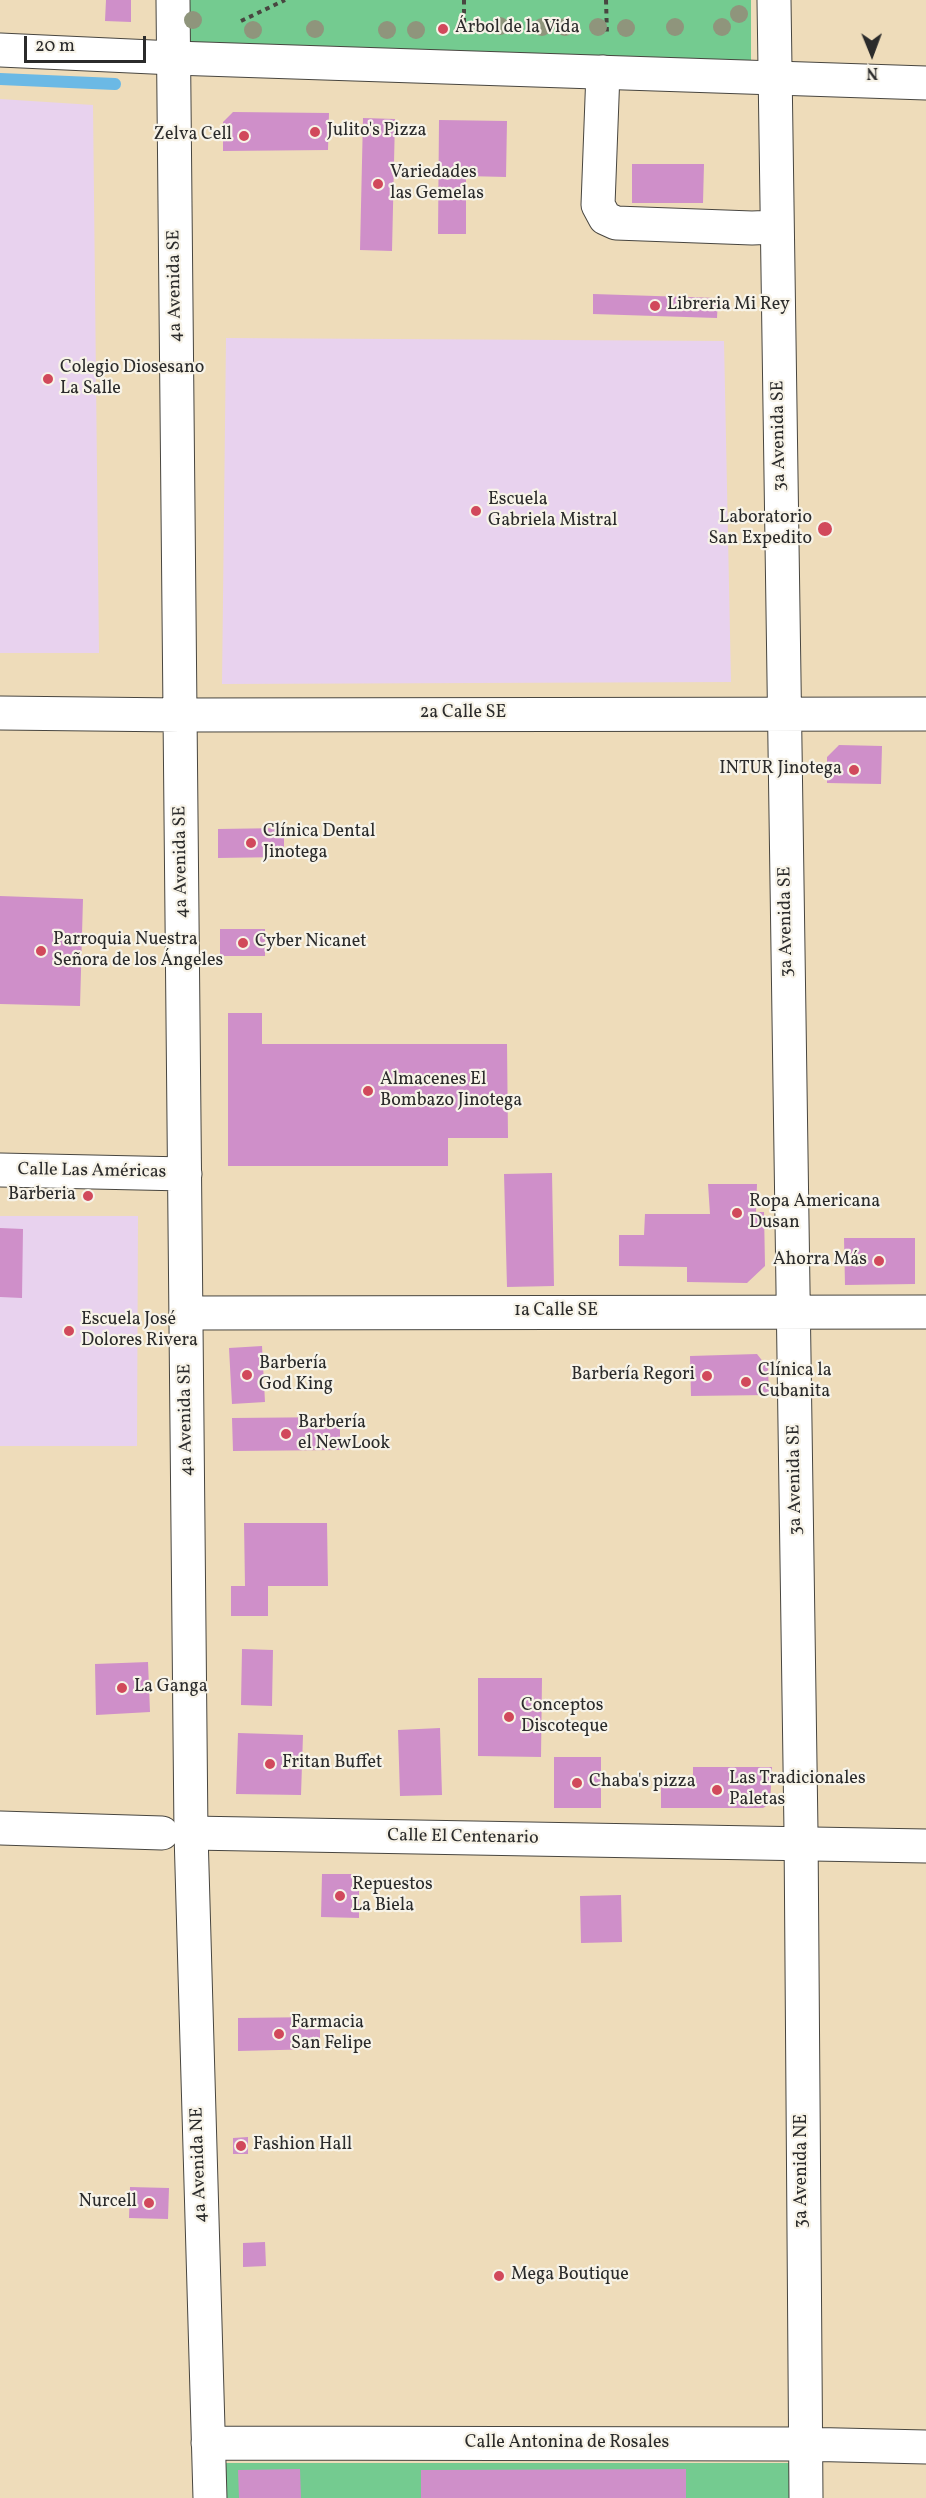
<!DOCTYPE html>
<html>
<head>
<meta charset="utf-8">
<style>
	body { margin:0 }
	#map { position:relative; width:926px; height:2498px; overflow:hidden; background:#eedcba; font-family:Vollkorn,serif }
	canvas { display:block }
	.north { position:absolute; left:842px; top:24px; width:60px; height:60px; -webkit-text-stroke:4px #f7f3e8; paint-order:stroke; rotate:179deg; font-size:16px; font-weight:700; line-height:24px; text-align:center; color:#2b2b2b }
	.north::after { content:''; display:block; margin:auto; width:21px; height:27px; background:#2b2b2b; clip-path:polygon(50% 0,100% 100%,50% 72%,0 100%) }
	.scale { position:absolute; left:24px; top:36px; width:122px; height:27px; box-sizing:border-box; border:3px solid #2b2b2b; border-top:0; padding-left:8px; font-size:18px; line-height:21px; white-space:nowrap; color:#2b2b2b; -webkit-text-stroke:4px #f7f3e8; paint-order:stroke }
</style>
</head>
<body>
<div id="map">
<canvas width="926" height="2498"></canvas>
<div class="north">N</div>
<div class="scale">20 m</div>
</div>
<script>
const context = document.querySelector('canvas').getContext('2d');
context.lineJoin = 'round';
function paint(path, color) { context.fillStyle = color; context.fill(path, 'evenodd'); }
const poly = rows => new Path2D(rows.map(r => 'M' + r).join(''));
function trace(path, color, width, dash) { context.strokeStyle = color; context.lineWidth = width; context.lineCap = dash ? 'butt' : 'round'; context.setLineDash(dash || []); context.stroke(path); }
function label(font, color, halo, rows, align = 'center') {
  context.font = font + ' Vollkorn,serif'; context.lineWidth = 4.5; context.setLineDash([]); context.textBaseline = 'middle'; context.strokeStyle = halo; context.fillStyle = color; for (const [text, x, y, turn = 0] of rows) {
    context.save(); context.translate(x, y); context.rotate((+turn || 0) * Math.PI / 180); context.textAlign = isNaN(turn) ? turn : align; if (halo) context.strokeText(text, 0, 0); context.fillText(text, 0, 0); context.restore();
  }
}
paint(poly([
	[0,99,93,105,99,653,0,653],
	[226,338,724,341,731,682,222,684],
	[0,1216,138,1216,137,1446,0,1446]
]), '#e8d2ee');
paint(poly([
	[186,0,751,0,751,67,187,43],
	[224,2463,789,2463,789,2498,224,2498]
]), '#74cb90');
trace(poly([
	[0,79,115,84]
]), '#6bb9e5', 12);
paint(poly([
	[106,0,131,0,131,22,105,21],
	[233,112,329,113,328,150,223,151,223,122],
	[363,118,395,119,392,251,360,250],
	[439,120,507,121,506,177,466,176,466,234,438,234],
	[632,164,704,164,703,203,632,203],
	[593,294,718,298,717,318,593,314],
	[839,745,882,746,881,784,827,783,827,757],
	[284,828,284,857,218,858,218,829],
	[0,896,83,899,80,1006,0,1004],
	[220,929,265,929,265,956,220,956],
	[228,1013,262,1013,262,1044,507,1044,508,1138,448,1138,448,1166,228,1166],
	[552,1173,554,1286,507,1287,504,1174],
	[708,1184,757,1184,756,1212,764,1212,765,1266,747,1283,687,1282,687,1267,619,1266,619,1235,644,1235,645,1214,710,1214],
	[0,1228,23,1229,22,1298,0,1297],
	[844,1238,915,1238,915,1284,845,1285],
	[262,1346,265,1402,232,1404,229,1348],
	[757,1354,768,1368,769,1395,691,1396,690,1356],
	[340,1417,340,1450,233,1451,232,1418],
	[244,1523,327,1523,328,1586,268,1586,268,1616,231,1616,231,1586,245,1586],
	[242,1649,273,1650,272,1706,241,1705],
	[148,1662,150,1712,96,1715,95,1664],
	[478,1678,542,1678,541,1757,478,1756],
	[440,1728,442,1795,400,1796,398,1730],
	[238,1733,303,1735,301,1795,236,1794],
	[554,1757,601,1757,601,1808,554,1808],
	[693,1767,772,1767,770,1804,763,1808,661,1808,661,1784,693,1784],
	[322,1874,359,1874,359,1918,321,1917],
	[621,1895,622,1942,581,1943,580,1896],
	[320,2017,320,2049,238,2051,238,2018],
	[248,2137,248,2154,233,2154,233,2138],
	[130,2187,169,2188,168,2219,129,2218],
	[265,2242,266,2266,243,2267,243,2243],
	[300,2469,301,2498,239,2498,238,2470],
	[686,2469,686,2498,421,2498,421,2470]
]), '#cf8fc9');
const minor = poly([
	[173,0,191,1833,210,2498],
	[774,0,801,1830,806,2498],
	[603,72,598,205,605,218,616,223,752,228,777,227],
	[0,713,180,715,926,714],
	[0,1170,185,1174],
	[186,1313,926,1312],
	[208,2443,798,2444,926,2447]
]);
const major = poly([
	[0,50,174,58,926,83],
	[0,1828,162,1833],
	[191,1833,926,1846]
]);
trace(minor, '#484640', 35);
trace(major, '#484640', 35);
trace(poly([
	[464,0,464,29],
	[606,0,607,35],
	[241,21,285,0]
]), '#484640', 4, [4.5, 4.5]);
trace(minor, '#fff', 33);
trace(major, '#fff', 33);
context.fillStyle = '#8f957c';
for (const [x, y] of [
	[739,14],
	[193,20],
	[500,26],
	[542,27],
	[565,27],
	[598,27],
	[675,27],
	[722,27],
	[626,28],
	[315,29],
	[253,30],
	[387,30],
	[416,30]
]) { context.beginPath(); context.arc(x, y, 9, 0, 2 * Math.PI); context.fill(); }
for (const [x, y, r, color] of [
	[443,29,6,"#d1495b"],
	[315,132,6,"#d1495b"],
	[244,136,6,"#d1495b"],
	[378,184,6,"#d1495b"],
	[655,306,6,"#d1495b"],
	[48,379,6,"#d1495b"],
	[476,511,6,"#d1495b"],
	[825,529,8,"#d1495b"],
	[854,770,6,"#d1495b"],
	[251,843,6,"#d1495b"],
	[243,943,6,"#d1495b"],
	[41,951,6,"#d1495b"],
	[368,1091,6,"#d1495b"],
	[88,1196,6,"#d1495b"],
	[737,1213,6,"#d1495b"],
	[879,1261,6,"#d1495b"],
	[69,1331,6,"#d1495b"],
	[247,1375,6,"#d1495b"],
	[707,1376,6,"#d1495b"],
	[746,1382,6,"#d1495b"],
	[286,1434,6,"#d1495b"],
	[122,1688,6,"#d1495b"],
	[509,1717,6,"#d1495b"],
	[270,1764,6,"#d1495b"],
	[577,1783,6,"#d1495b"],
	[717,1790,6,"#d1495b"],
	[340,1896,6,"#d1495b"],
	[279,2034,6,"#d1495b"],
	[241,2146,6,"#d1495b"],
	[149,2203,6,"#d1495b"],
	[499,2276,6,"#d1495b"]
]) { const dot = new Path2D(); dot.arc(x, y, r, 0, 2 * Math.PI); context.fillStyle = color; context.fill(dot); trace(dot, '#f7f3e8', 2); }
label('18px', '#2b2b2b', '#f7f3e8', [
	["Árbol de la Vida",455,29],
	["Julito's Pizza",327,132],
	["Zelva Cell",232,136,"right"],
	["Variedades",390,174],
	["las Gemelas",390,195],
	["Libreria Mi Rey",667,306],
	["Colegio Diosesano",60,369],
	["La Salle",60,390],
	["Escuela",488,501],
	["Gabriela Mistral",488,522],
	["Laboratorio",812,519,"right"],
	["San Expedito",812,540,"right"],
	["INTUR Jinotega",842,770,"right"],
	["Clínica Dental",263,833],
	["Jinotega",263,854],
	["Parroquia Nuestra",53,941],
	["Señora de los Ángeles",53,962],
	["Cyber Nicanet",255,943],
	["Almacenes El",380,1081],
	["Bombazo Jinotega",380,1102],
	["Barberia",76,1196,"right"],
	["Ropa Americana",749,1203],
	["Dusan",749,1224],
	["Ahorra Más",867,1261,"right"],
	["Escuela José",81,1321],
	["Dolores Rivera",81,1342],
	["Barbería",259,1365],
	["God King",259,1386],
	["Clínica la",758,1372],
	["Cubanita",758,1393],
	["Barbería Regori",695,1376,"right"],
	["Barbería",298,1424],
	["el NewLook",298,1445],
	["La Ganga",134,1688],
	["Conceptos",521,1707],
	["Discoteque",521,1728],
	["Fritan Buffet",282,1764],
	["Las Tradicionales",729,1780],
	["Paletas",729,1801],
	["Chaba's pizza",589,1783],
	["Repuestos",352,1886],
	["La Biela",352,1907],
	["Farmacia",291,2024],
	["San Felipe",291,2045],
	["Fashion Hall",253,2146],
	["Nurcell",137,2203,"right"],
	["Mega Boutique",511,2276]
], 'left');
label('18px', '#2b2b2b', '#f7f3e8', [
	["4a Avenida SE",176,286,-91],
	["3a Avenida SE",780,436,-91],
	["2a Calle SE",463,714],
	["4a Avenida SE",182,862,-91],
	["3a Avenida SE",787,922,-91],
	["Calle Las Américas",92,1172,1],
	["1a Calle SE",556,1312],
	["4a Avenida SE",187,1420,-91],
	["3a Avenida SE",796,1480,-91],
	["Calle El Centenario",463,1838,1],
	["4a Avenida NE",200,2165,-92],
	["3a Avenida NE",803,2171,-90],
	["Calle Antonina de Rosales",567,2444]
]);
</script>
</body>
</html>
